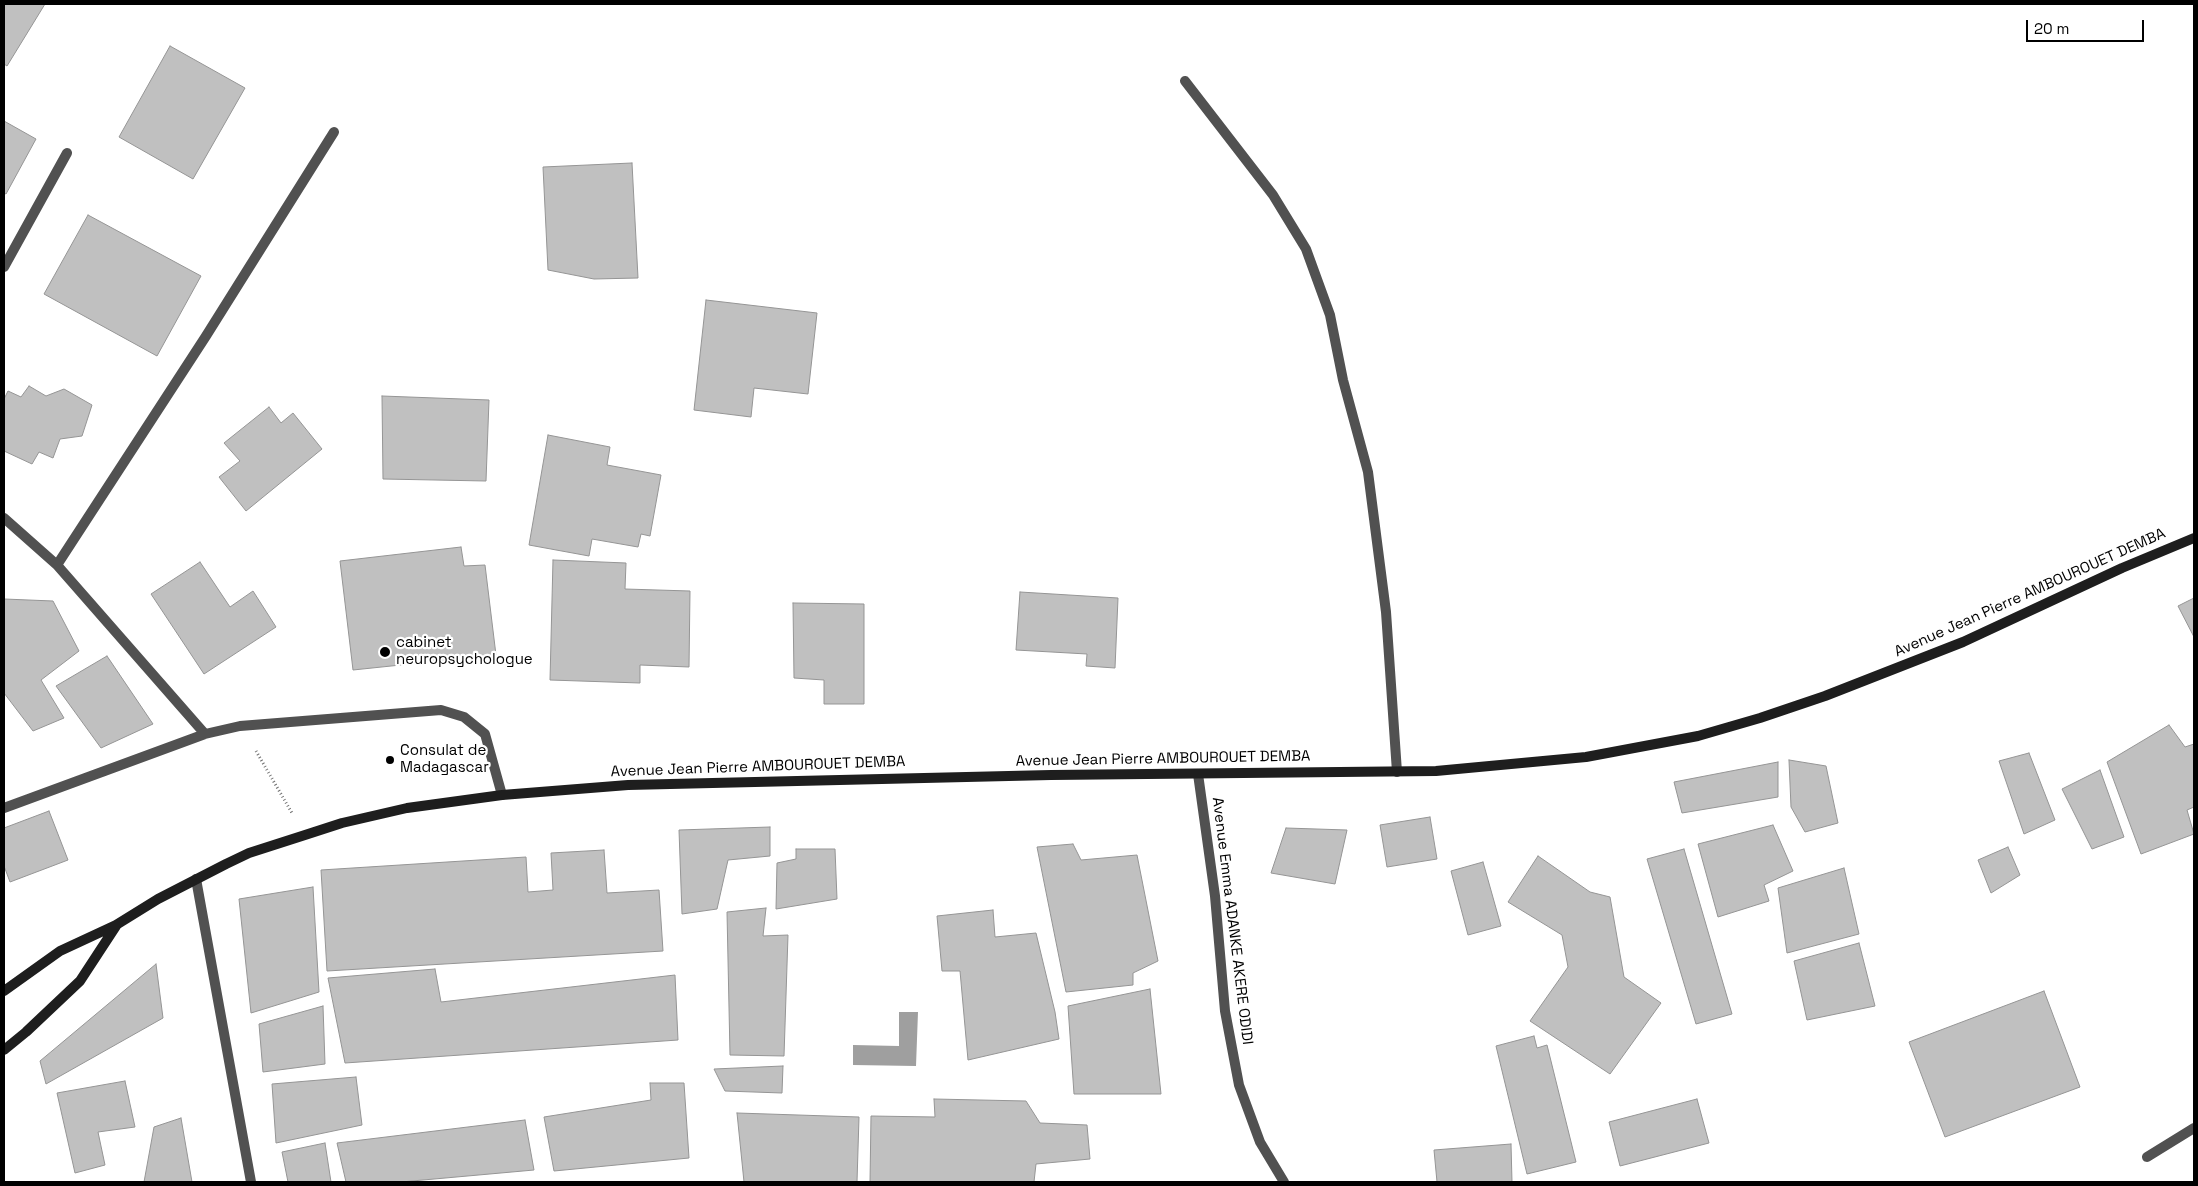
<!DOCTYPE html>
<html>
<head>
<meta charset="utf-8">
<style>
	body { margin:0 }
	#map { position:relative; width:2198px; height:1186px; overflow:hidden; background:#fff; font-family:"Space Grotesk",sans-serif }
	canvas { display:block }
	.frame { position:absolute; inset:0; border:5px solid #000; pointer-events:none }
	.scale { position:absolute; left:2026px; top:20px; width:118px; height:22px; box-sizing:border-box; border:2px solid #000; border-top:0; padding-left:6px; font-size:15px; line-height:18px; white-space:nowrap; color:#000; -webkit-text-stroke:4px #fff; paint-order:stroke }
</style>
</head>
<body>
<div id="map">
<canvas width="2198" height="1186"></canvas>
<div class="frame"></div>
<div class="scale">20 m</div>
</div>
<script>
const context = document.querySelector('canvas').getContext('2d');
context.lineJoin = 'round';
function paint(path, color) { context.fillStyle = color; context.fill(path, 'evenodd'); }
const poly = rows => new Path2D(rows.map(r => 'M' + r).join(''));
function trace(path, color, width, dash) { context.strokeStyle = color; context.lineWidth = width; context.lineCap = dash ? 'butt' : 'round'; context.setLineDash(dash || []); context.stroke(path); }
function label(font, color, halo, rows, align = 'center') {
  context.font = font + ' "Space Grotesk",sans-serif'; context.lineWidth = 4.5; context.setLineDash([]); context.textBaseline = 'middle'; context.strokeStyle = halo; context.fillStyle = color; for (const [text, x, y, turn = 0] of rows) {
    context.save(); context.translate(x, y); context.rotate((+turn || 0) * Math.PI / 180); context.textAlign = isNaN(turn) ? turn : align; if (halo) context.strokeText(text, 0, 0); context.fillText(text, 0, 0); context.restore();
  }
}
paint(poly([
	[899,1012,918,1012,916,1066,853,1065,853,1045,899,1046]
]), '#9f9f9f');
const building = poly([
	[4,4,45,4,7,66,4,64,4,4],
	[170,46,245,88,193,179,119,137,170,46],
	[4,121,36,139,6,194,4,193,4,121],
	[632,163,638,278,594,279,548,270,543,167,632,163],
	[88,215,201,276,157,356,44,294,88,215],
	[706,300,817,313,808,394,754,388,751,417,694,410,706,300],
	[29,386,46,396,64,389,92,405,82,436,60,439,53,458,39,452,32,464,4,451,4,399,8,391,21,397,29,386],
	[382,396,489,400,486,481,383,479,382,396],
	[269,407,281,423,293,413,322,449,246,511,219,477,240,461,224,443,269,407],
	[548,435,610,447,607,465,661,475,650,536,641,534,638,547,592,539,589,556,529,545,548,435],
	[461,547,464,566,485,565,496,655,353,670,340,561,461,547],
	[553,560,626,563,625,589,690,591,689,667,640,665,640,683,550,680,553,560],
	[200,562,230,607,253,591,276,627,204,674,151,594,200,562],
	[1020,592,1118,598,1115,668,1086,666,1087,654,1016,650,1020,592],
	[2194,598,2194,637,2178,606,2194,598],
	[4,599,53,601,79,651,41,680,64,718,33,731,4,693,4,599],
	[793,603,864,604,864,704,824,704,824,680,794,678,793,603],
	[107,656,153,724,101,748,56,686,107,656],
	[2169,725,2185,747,2194,744,2194,807,2187,810,2194,834,2141,854,2107,762,2169,725],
	[2029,753,2055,820,2024,834,1999,761,2029,753],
	[1789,760,1826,766,1838,823,1805,832,1791,807,1789,760],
	[1778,762,1778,797,1682,813,1674,782,1778,762],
	[2100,770,2124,837,2092,849,2062,789,2100,770],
	[49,811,68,860,10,882,4,866,4,828,49,811],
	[1430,817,1437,859,1387,867,1380,825,1430,817],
	[1773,825,1793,871,1764,885,1769,901,1718,917,1698,844,1773,825],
	[770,827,770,856,728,860,717,909,682,914,679,830,770,827],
	[1286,828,1347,830,1335,884,1271,873,1286,828],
	[1073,844,1081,860,1137,855,1158,961,1133,973,1133,985,1066,992,1037,847,1073,844],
	[2008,847,2020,875,1991,893,1978,860,2008,847],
	[796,849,835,849,837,899,776,909,777,863,796,859,796,849],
	[1684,849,1732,1014,1696,1024,1647,859,1684,849],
	[604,850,607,893,659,890,663,951,327,971,321,870,526,857,528,892,553,890,551,853,604,850],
	[1538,856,1590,892,1610,897,1624,977,1661,1003,1610,1074,1530,1021,1568,967,1562,935,1508,902,1538,856],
	[1483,862,1501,926,1468,935,1451,871,1483,862],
	[1844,868,1859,934,1787,953,1778,888,1844,868],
	[313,887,319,992,251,1013,239,899,313,887],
	[766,908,763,936,788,935,784,1056,730,1055,727,912,766,908],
	[993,910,995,937,1036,933,1055,1012,1059,1039,968,1060,960,971,942,971,937,916,993,910],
	[1859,943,1875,1006,1807,1020,1794,961,1859,943],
	[156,964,163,1018,46,1084,40,1061,156,964],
	[435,969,441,1002,675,975,678,1040,345,1063,328,978,435,969],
	[1150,989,1161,1094,1074,1094,1068,1006,1150,989],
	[2044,991,2080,1087,1945,1137,1909,1042,2044,991],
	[323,1006,325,1064,263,1072,259,1024,323,1006],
	[1534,1036,1537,1048,1547,1045,1576,1162,1527,1174,1496,1046,1534,1036],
	[783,1066,782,1093,725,1091,714,1069,783,1066],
	[356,1077,362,1125,276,1143,272,1084,356,1077],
	[125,1081,135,1127,98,1132,105,1165,75,1173,57,1093,125,1081],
	[650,1083,684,1083,689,1158,554,1171,544,1117,651,1100,650,1083],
	[934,1099,1026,1101,1040,1123,1087,1125,1090,1159,1036,1164,1034,1182,870,1182,871,1116,935,1117,934,1099],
	[1697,1099,1709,1143,1620,1166,1609,1122,1697,1099],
	[737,1113,859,1117,857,1182,744,1182,737,1113],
	[181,1118,192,1182,144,1182,154,1127,181,1118],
	[525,1120,534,1170,401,1182,346,1182,337,1143,525,1120],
	[325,1143,331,1182,288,1182,282,1152,325,1143],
	[1511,1144,1512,1182,1437,1182,1434,1150,1511,1144]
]);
paint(building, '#c0c0c0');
trace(building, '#959595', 1);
trace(poly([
	[256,751,292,813]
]), '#737373', 3, [1, 2.5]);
trace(poly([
	[1185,81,1273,195,1306,249,1330,315,1343,380,1368,472,1386,612,1397,772],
	[4,267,67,153],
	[4,518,57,565,205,734],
	[57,565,206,336,334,132],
	[1198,774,1215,896,1225,1011,1239,1085,1260,1142,1284,1182],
	[4,808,205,734,240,726,441,710,464,717,485,734,502,795],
	[196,879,251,1182],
	[2147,1157,2194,1128]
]), '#515151', 10);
trace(poly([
	[4,991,60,951,116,925,158,899,226,864,249,853,305,835,342,823,407,808,502,795,628,785,1051,775,1436,771,1586,757,1698,736,1760,718,1825,696,1963,642,2122,568,2194,538],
	[4,1050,26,1032,80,981,116,926]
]), '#1e1e1e', 10);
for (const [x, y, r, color] of [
	[385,652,6,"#000"],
	[390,760,5,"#000"]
]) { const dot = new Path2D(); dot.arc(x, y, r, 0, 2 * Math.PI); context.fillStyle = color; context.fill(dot); trace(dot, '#fff', 2); }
label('15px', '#000', '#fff', [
	["Avenue Jean Pierre AMBOUROUET DEMBA",2030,593,-24],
	["Avenue Jean Pierre AMBOUROUET DEMBA",1163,759,-1],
	["Avenue Jean Pierre AMBOUROUET DEMBA",758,767,-2],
	["Avenue Emma ADANKE AKERE ODIDI",1232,921,83]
]);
label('15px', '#000', '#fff', [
	["cabinet",396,643],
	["neuropsychologue",396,660],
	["Consulat de",400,751],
	["Madagascar",400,768]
], 'left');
</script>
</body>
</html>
